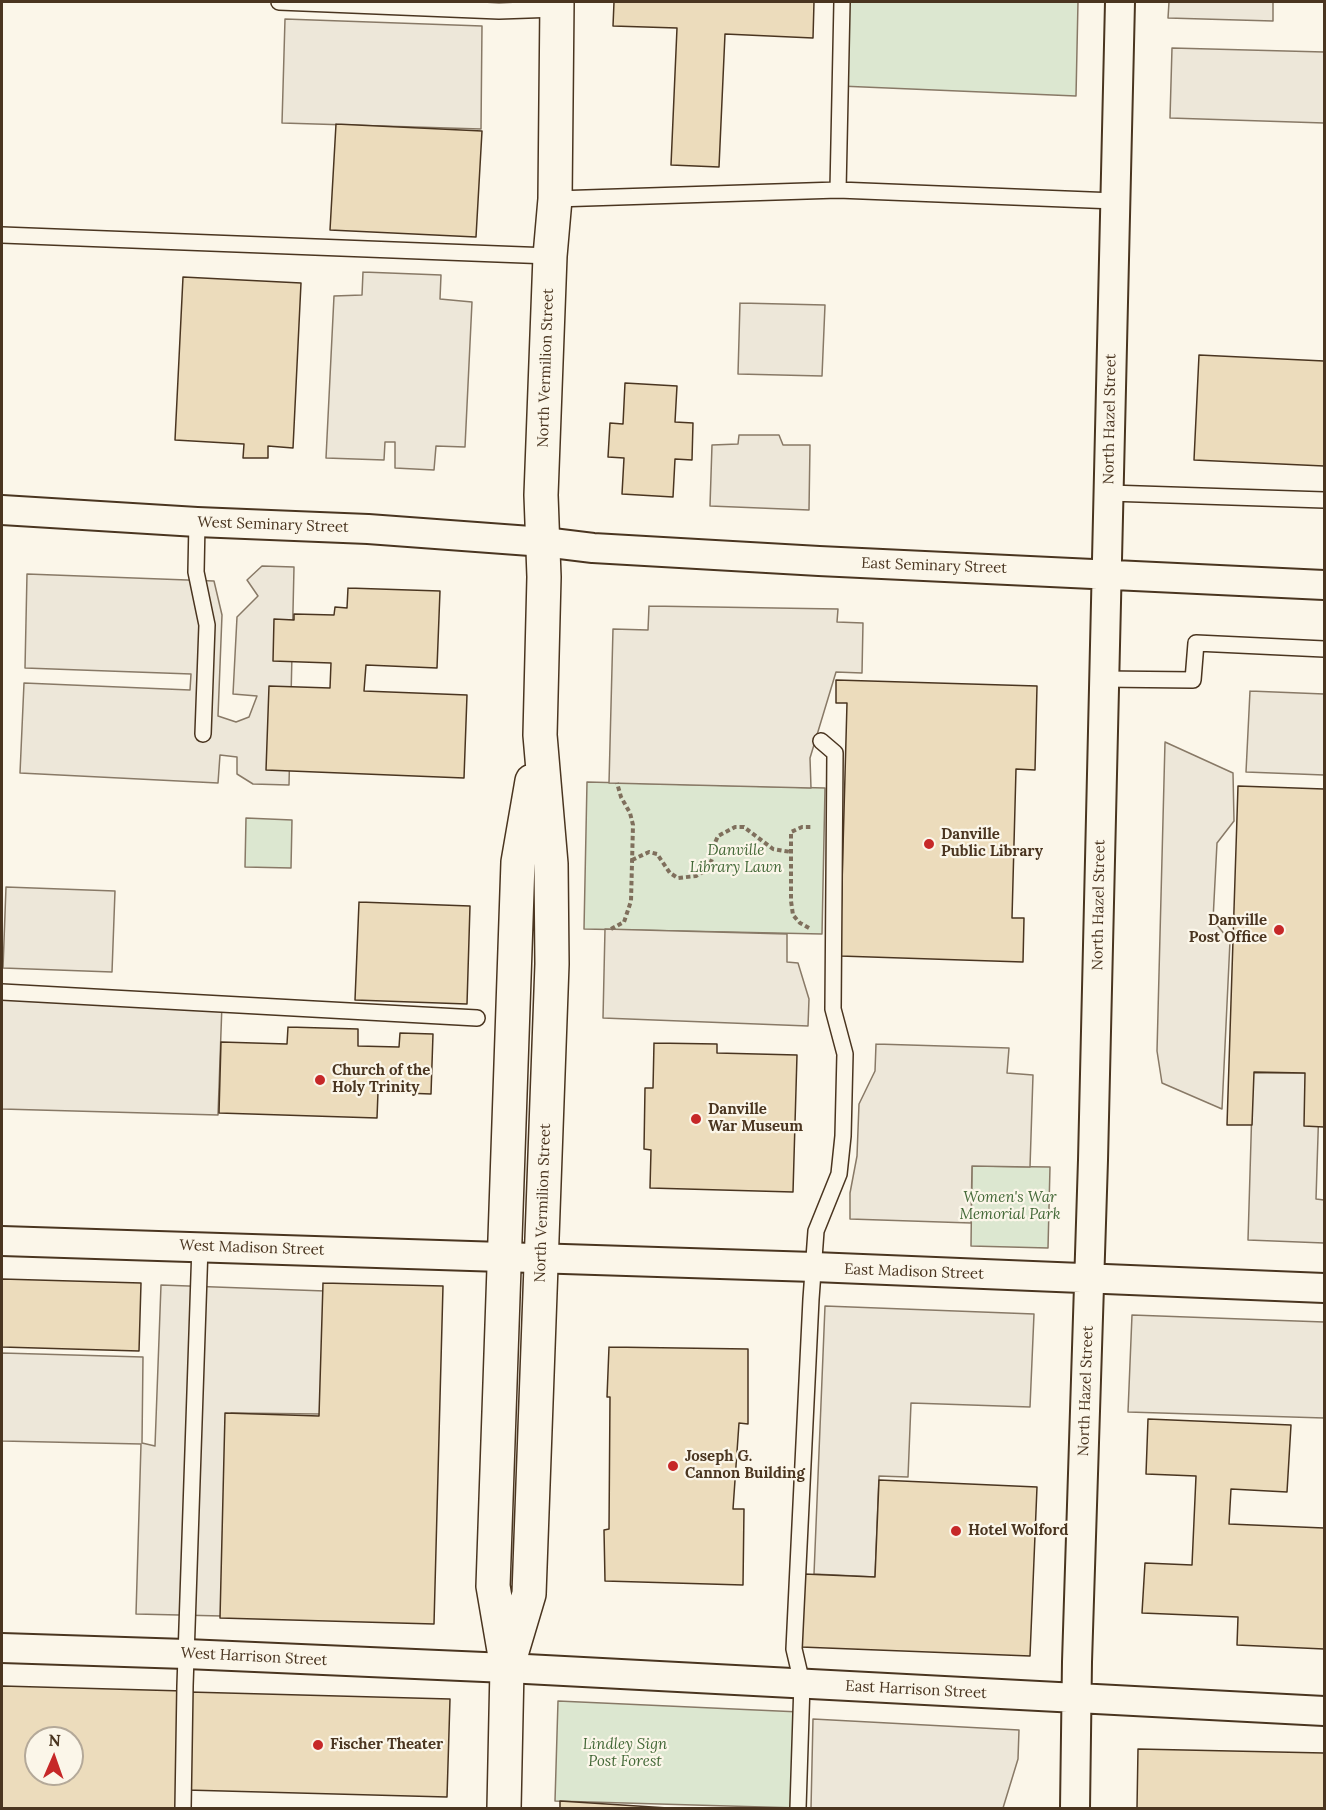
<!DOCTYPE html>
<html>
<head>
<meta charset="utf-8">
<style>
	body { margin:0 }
	#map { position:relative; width:1326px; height:1810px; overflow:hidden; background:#fbf6e9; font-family:Lora,serif }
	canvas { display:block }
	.frame { position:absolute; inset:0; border:3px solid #4a3520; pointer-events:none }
	.north { position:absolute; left:24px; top:1726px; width:60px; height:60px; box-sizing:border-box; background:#fbf6e9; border:2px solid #b4a999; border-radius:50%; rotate:2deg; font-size:16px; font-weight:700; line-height:24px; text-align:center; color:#4a3520 }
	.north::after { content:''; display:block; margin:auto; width:21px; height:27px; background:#c62828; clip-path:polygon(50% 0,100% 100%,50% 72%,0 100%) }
</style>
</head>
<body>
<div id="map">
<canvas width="1326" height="1810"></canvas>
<div class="frame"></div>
<div class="north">N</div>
</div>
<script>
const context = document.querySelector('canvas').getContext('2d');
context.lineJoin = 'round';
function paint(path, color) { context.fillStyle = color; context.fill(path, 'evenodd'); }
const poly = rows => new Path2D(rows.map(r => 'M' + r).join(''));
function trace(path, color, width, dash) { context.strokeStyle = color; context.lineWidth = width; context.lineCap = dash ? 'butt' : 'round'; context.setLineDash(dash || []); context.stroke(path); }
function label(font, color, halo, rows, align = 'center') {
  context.font = font + ' Lora,serif'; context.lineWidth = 4.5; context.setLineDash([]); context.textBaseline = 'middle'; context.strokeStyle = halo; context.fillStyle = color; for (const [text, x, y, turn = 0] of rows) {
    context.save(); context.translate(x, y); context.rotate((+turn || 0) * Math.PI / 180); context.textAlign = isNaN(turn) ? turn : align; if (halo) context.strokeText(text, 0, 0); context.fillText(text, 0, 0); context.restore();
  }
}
const green = poly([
	[842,2,1078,2,1076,96,840,86,842,2],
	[587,782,825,788,822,934,584,929,587,782],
	[246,818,292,820,291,868,245,867,246,818],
	[972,1166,1050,1167,1048,1248,971,1246,972,1166],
	[558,1701,800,1712,798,1808,555,1801,558,1701]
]);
paint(green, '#dce7d0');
trace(green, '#887966', 1.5);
const parking = poly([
	[1169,2,1273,2,1273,21,1168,18,1169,2],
	[285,19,482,26,481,129,282,123,285,19],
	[1172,48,1324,52,1324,123,1170,118,1172,48],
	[363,272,441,275,440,299,472,302,465,447,436,446,434,470,395,468,395,442,385,442,384,460,326,458,334,296,362,295,363,272],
	[740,303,825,305,822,376,738,374,740,303],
	[739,435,779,435,783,445,810,445,809,510,710,506,712,445,738,444,739,435],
	[262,566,294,567,289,785,253,784,237,774,237,757,220,755,218,783,20,773,24,683,190,690,191,674,25,668,27,574,214,581,222,615,218,716,236,722,249,717,257,696,233,694,237,617,258,596,247,580,262,566],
	[649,606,838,609,837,622,863,623,862,673,836,672,810,758,811,788,609,783,613,629,648,630,649,606],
	[1250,691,1324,694,1324,775,1246,772,1250,691],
	[1165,742,1233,773,1234,821,1217,843,1213,920,1230,941,1222,1109,1162,1083,1157,1051,1165,742],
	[6,887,115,891,112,972,3,968,6,887],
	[605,929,787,934,787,962,798,963,809,999,808,1026,603,1018,605,929],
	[2,992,222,1004,218,1115,2,1109,2,992],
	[876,1044,1009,1048,1007,1073,1033,1075,1030,1167,972,1166,971,1223,850,1219,850,1193,857,1156,859,1104,875,1071,876,1044],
	[1253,1073,1320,1073,1316,1199,1324,1200,1324,1243,1248,1240,1253,1073],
	[161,1285,325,1291,320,1414,231,1413,222,1616,136,1614,141,1444,2,1441,2,1353,143,1357,142,1443,155,1446,161,1285],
	[825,1306,1034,1314,1030,1407,911,1403,908,1477,879,1476,875,1577,814,1574,825,1306],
	[1132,1315,1324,1322,1324,1418,1128,1412,1132,1315],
	[813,1719,1019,1730,1018,1759,1003,1808,811,1808,813,1719]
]);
paint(parking, '#ede7d9');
trace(parking, '#887966', 1.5);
const building = poly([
	[614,2,814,2,813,38,725,34,719,167,671,165,677,28,613,26,614,2],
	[336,124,482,131,476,237,330,230,336,124],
	[183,277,301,283,293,448,268,446,268,458,243,458,244,444,175,440,183,277],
	[1199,355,1324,361,1324,466,1194,460,1199,355],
	[625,383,677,386,675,422,693,423,692,460,675,459,673,497,622,494,624,458,608,457,610,423,623,424,625,383],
	[348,588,440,591,437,668,366,665,364,691,467,695,464,778,266,770,269,686,330,688,331,663,273,661,274,619,294,620,294,614,334,615,335,607,347,608,348,588],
	[836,680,1037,686,1035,770,1016,769,1012,918,1024,918,1023,962,840,956,847,703,836,703,836,680],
	[1238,786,1324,789,1324,1127,1304,1126,1305,1073,1254,1072,1252,1125,1227,1125,1238,786],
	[359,902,470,906,467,1004,355,1000,359,902],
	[288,1027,358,1029,358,1046,399,1047,400,1033,433,1034,431,1094,378,1092,377,1118,219,1113,221,1042,287,1044,288,1027],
	[654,1043,717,1044,717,1053,797,1055,793,1192,650,1188,651,1150,644,1149,645,1088,653,1088,654,1043],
	[2,1279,141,1283,139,1351,2,1347,2,1279],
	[323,1283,443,1286,434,1624,220,1618,225,1413,319,1416,323,1283],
	[609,1347,748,1349,748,1424,739,1423,733,1509,744,1509,743,1585,605,1581,604,1530,609,1529,610,1397,607,1397,609,1347],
	[1148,1419,1291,1425,1287,1492,1231,1489,1229,1524,1324,1528,1324,1649,1237,1645,1238,1617,1142,1613,1145,1563,1192,1565,1196,1476,1146,1474,1148,1419],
	[879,1480,1037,1487,1030,1656,801,1647,804,1574,875,1577,879,1480],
	[2,1686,184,1691,180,1808,2,1808,2,1686],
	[36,1738,72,1738,72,1774,36,1774,36,1738],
	[189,1692,450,1699,447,1797,186,1790,189,1692],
	[1138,1749,1324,1753,1324,1808,1137,1808,1138,1749],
	[560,1801,668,1808,560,1808,560,1801]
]);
paint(building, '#ecdcbc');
trace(building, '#4a3520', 1.5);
const lane = poly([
	[279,2,499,11,557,9],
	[838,190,842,2],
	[555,199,838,190,1115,201],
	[2,235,550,256],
	[1109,493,1324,500],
	[197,522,196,572,207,625,203,734],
	[1103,679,1193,680,1196,643,1324,649],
	[2,992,477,1018],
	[183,1808,185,1686,200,1246],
	[798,1808,802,1683,794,1649,811,1299,816,1231,839,1174,843,1136,845,1054,833,1009,835,753,821,741]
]);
const street = poly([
	[2,510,197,522,368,529,544,542,593,548,819,561,1324,585],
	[2,1241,814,1267,1324,1288],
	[2,1648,186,1654,507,1668,1324,1711],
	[1075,1808,1077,1662,1093,1160,1120,2]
]);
const primary = poly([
	[507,1668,529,1594,552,964,551,864,540,735,544,577,541,495,550,256,555,199,557,2],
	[504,1808,507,1668,493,1586,518,862,532,781]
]);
trace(lane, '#4a3520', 18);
trace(street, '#4a3520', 32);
trace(primary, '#4a3520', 36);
trace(poly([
	[632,860,649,852,657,854,670,873,678,878,696,876,708,869,712,859,714,845,718,836,735,827,744,827,773,849,791,852],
	[809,928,800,923,793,915,791,901,791,832,802,827,812,827],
	[611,929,624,922,631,901,633,825,630,813,621,797,617,783]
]), '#7f6f5c', 4, [4.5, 3]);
trace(lane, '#fbf6e9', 15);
trace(street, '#fbf6e9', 28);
trace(primary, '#fbf6e9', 33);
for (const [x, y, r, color] of [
	[929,844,6,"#c62828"],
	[1279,930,6,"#c62828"],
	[320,1080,6,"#c62828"],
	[696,1119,6,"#c62828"],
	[673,1466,6,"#c62828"],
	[956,1531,6,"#c62828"],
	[318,1745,6,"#c62828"]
]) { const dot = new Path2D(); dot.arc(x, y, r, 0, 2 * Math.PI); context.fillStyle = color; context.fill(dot); trace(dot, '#fbf6e9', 2); }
label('15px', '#4a3520', '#fbf6e9', [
	["North Vermilion Street",546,368,-88],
	["North Hazel Street",1110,419,-89],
	["West Seminary Street",273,525,2],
	["East Seminary Street",934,566,2],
	["North Hazel Street",1099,905,-89],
	["North Vermilion Street",543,1203,-88],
	["West Madison Street",252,1248,2],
	["East Madison Street",914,1272,2],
	["North Hazel Street",1086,1391,-88],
	["West Harrison Street",254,1657,3],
	["East Harrison Street",916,1690,3]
]);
label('bold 15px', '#4a3520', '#fbf6e9', [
	["Danville",941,835],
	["Public Library",941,852],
	["Danville",1267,921,"right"],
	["Post Office",1267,938,"right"],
	["Church of the",332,1071],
	["Holy Trinity",332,1088],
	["Danville",708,1110],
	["War Museum",708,1127],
	["Joseph G.",685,1457],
	["Cannon Building",685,1474],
	["Hotel Wolford",968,1531],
	["Fischer Theater",330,1745]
], 'left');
label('italic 15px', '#436837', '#fbf6e9', [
	["Danville",736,851],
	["Library Lawn",736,868],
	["Women's War",1010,1198],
	["Memorial Park",1010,1215],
	["Lindley Sign",625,1745],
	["Post Forest",625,1762]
]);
</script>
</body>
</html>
